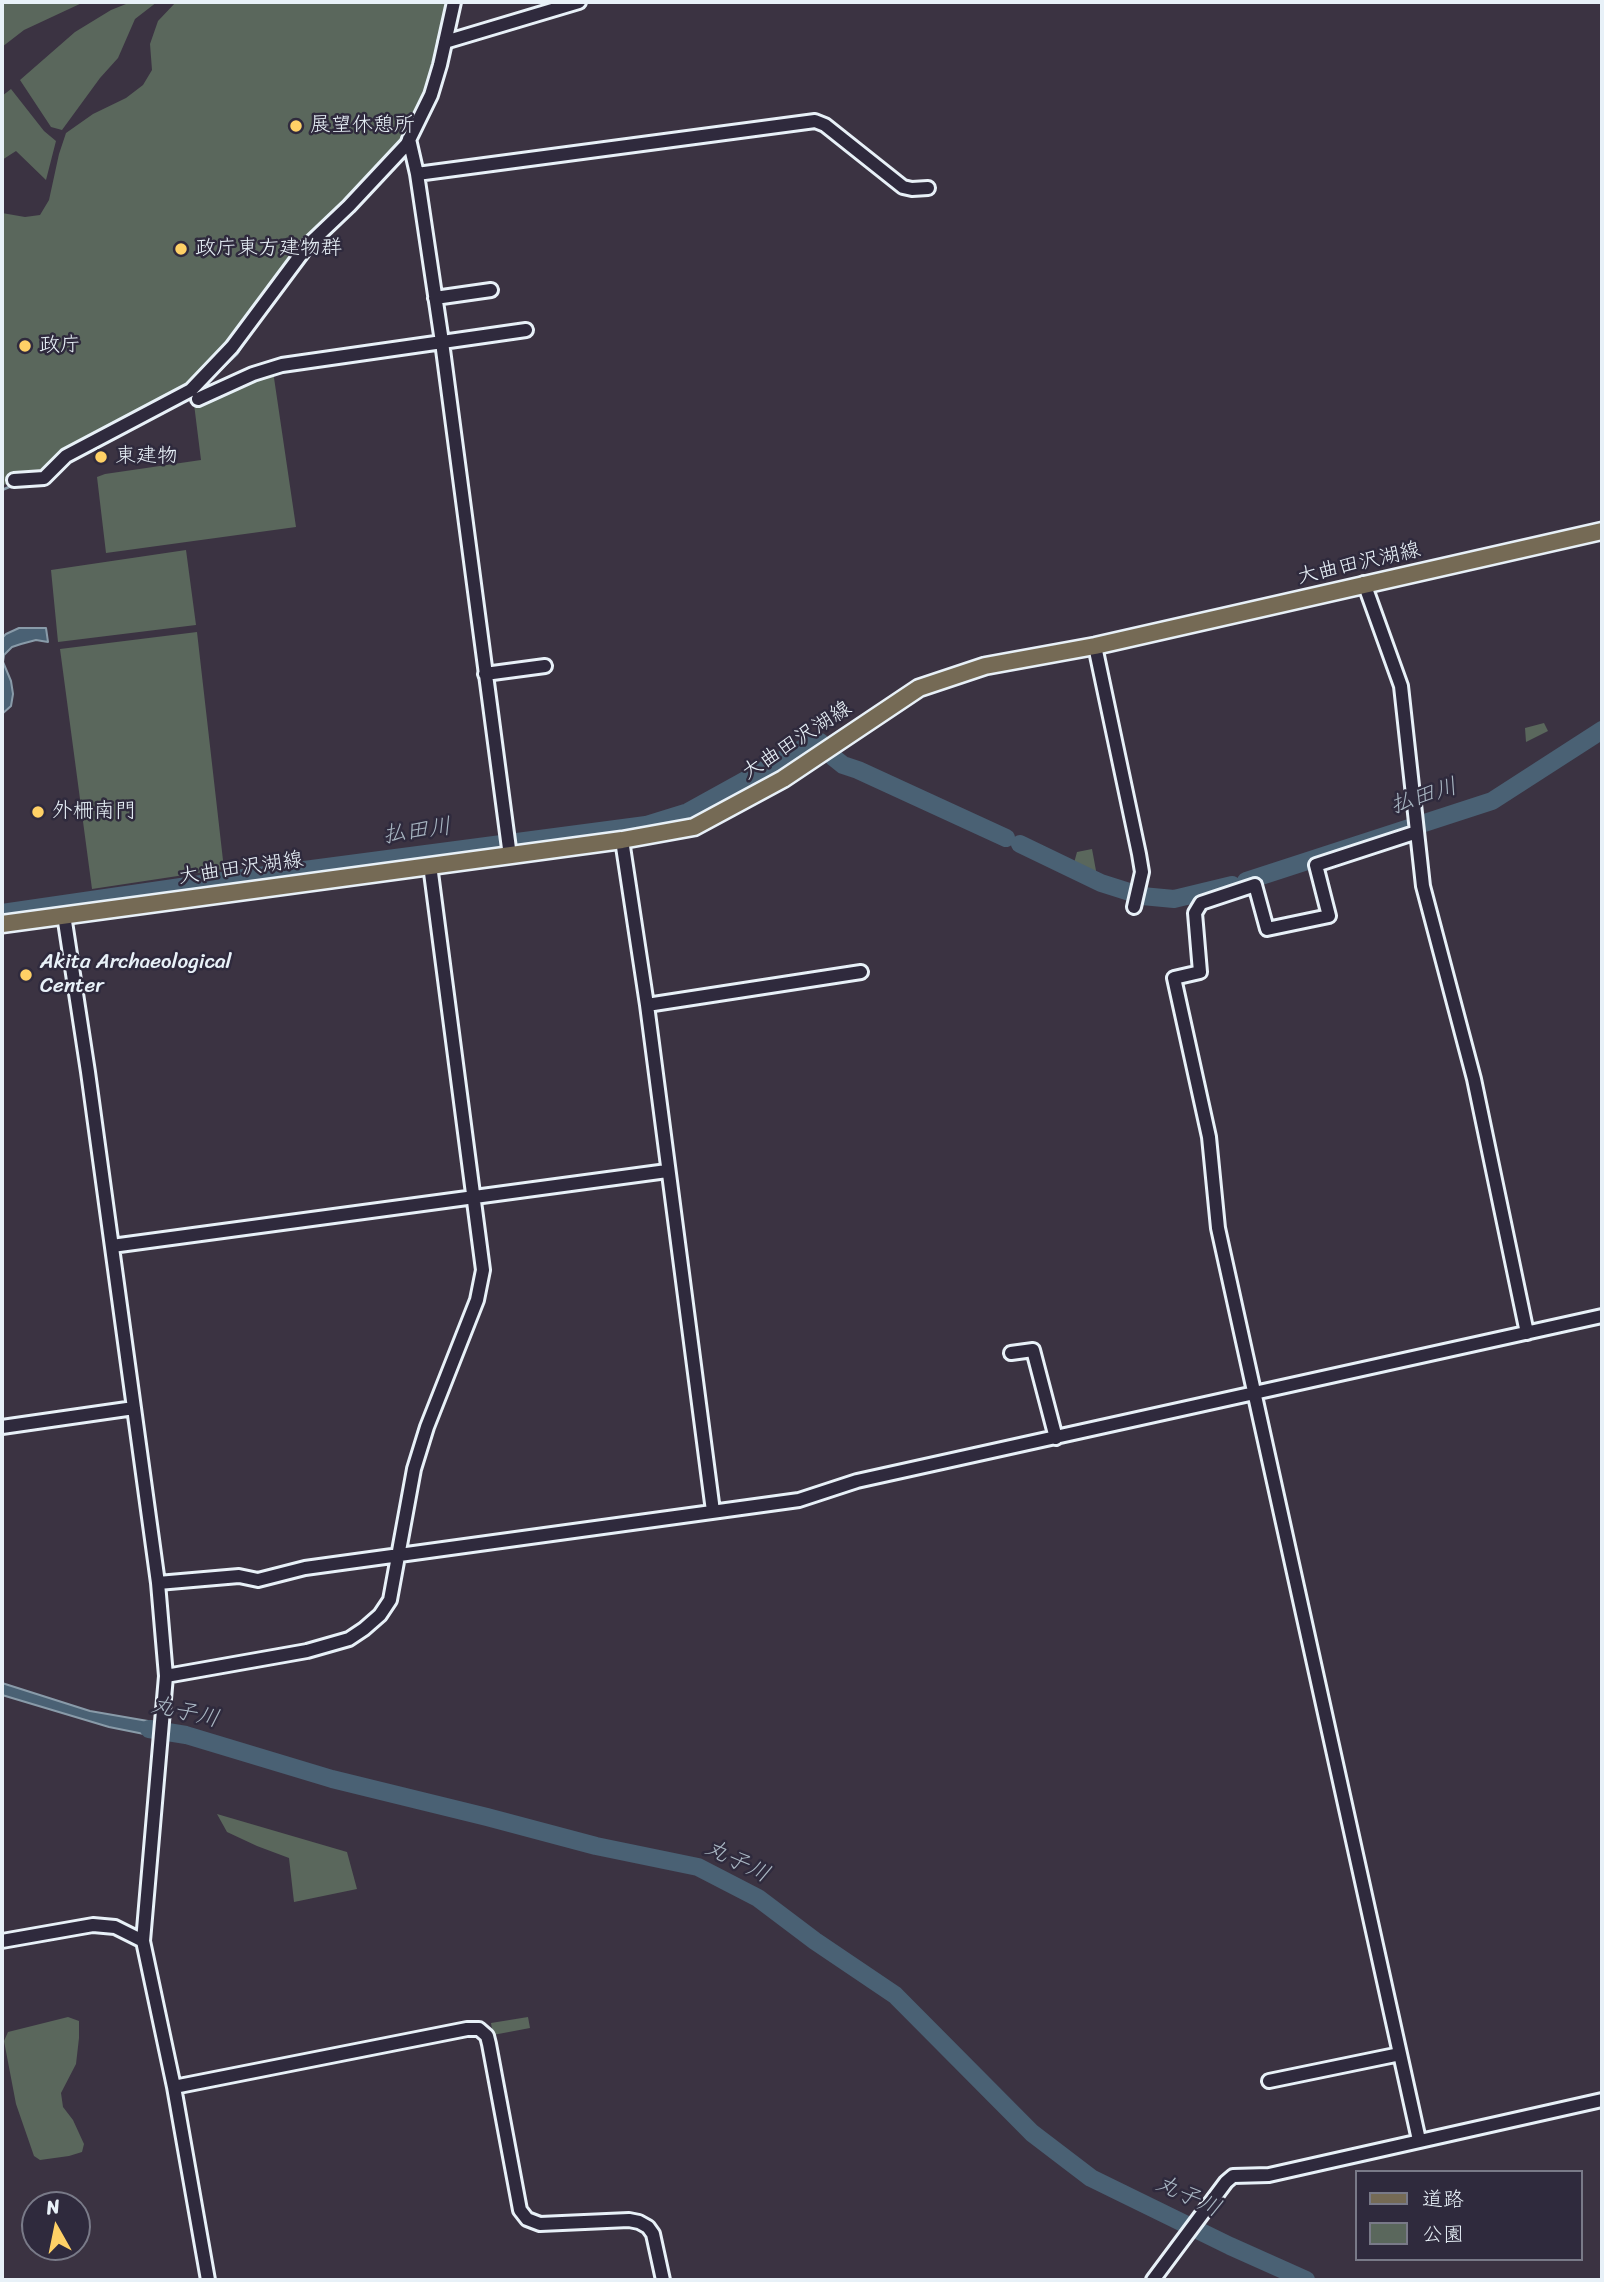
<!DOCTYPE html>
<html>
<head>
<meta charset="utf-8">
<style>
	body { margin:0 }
	#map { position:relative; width:1604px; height:2282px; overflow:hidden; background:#3b3342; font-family:Sriracha,"Klee One",sans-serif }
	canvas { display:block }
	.frame { position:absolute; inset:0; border:4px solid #e8f1f8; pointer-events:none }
	.legend { position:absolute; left:1355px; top:2170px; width:228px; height:91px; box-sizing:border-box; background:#2f2a3d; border:2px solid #797a88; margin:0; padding:9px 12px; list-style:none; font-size:21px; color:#e8f1f8 }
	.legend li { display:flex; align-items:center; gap:14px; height:35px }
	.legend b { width:35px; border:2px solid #797a88 }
	.north { position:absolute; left:21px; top:2191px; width:70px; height:70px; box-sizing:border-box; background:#2f2a3d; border:2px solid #797a88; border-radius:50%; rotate:351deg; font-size:19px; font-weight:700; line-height:28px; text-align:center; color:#e8f1f8 }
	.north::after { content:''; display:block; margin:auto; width:24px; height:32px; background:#ffd166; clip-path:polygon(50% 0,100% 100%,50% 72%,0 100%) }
</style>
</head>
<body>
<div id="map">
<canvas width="1604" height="2282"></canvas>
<div class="frame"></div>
<ul class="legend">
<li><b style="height:9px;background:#756a55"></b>道路</li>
<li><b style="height:19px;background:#5a675c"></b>公園</li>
</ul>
<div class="north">N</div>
</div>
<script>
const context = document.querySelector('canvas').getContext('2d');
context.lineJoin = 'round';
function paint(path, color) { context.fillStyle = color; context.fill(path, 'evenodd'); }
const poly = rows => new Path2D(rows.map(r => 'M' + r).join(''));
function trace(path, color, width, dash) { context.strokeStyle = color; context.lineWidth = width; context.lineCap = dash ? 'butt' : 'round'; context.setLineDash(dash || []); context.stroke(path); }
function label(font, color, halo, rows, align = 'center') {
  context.font = font + ' Sriracha,"Klee One",sans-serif'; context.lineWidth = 5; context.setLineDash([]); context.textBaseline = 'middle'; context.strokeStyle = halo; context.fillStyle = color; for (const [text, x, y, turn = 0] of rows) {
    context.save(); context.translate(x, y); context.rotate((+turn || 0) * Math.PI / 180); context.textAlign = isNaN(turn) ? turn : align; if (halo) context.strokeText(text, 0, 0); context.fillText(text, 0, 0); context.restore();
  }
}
paint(poly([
	[2,2,84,2,24,30,2,47],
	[131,2,157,2,135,19,118,58,100,78,62,130,51,127,20,80,75,32,111,10],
	[176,2,454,2,441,65,409,139,191,390,66,456,44,478,14,480,2,486,2,213,25,217,40,215,49,200,59,154,66,133,93,114,126,98,143,85,152,70,150,44,158,21],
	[11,89,44,131,56,141,46,180,16,151,2,160,2,96],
	[273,371,296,527,106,553,97,477,105,474,201,460,194,404],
	[186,550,196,625,58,642,51,570],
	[197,632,224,869,92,889,60,649],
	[1544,723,1548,731,1526,742,1525,728],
	[1092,849,1097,876,1074,863,1077,852],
	[217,1814,347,1852,357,1889,294,1902,289,1858,257,1846,227,1832],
	[68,2017,79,2021,79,2038,76,2064,61,2093,63,2107,73,2120,84,2144,82,2152,69,2156,40,2160,34,2156,16,2104,4,2041,8,2032],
	[528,2017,530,2028,493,2035,491,2023]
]), '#5a675c');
const water = poly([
	[19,628,46,628,48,642,36,640,21,644,12,647,4,655,3,662,11,681,13,694,11,706,2,714,2,638,6,634,19,628],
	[2,1683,90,1711,171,1725,169,1739,109,1727,2,1695,2,1683]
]);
paint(water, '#4a6174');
trace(water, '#899ba9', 2);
trace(poly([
	[284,287,313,251,407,153],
	[202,387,237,354,255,326],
	[2,490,14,485]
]), '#899ba9', 2.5);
trace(poly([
	[833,757,843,765,858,770,1006,838],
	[1020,844,1101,883,1142,896,1174,899,1232,885],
	[1246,881,1492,801,1602,730],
	[2,913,236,879,646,825,688,812,811,744,820,742,821,744],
	[149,1729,186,1735,332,1779,487,1817,596,1846,698,1867,758,1898,815,1941,895,1995,1032,2133,1091,2178,1230,2246,1306,2280]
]), '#4a6174', 18);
const minor = poly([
	[445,42,579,2],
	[409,139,417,174,442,342,510,856],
	[417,174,815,121,825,125,903,187,912,189,928,188],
	[435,298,491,290],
	[198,399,253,374,282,365,526,330],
	[14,480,44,478,66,456,191,390,232,347,308,245,349,206,407,144,431,95,440,65,454,2],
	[1364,583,1401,686,1423,886,1474,1079,1527,1333],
	[1095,646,1139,854,1142,872,1134,907],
	[485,674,545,666],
	[1417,832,1316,865,1329,916,1267,929,1255,885,1201,903,1195,913,1200,972,1174,978,1209,1137,1218,1228,1419,2140],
	[622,840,647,1005,713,1511],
	[64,915,88,1072,134,1408,158,1583,166,1676,143,1941,174,2087,208,2280],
	[647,1005,861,972],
	[112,1246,667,1171],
	[1011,1353,1033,1350,1056,1438],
	[2,1427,134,1408],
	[158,1583,239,1576,258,1580,305,1568,799,1500,857,1481,1602,1316],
	[166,1676,307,1651,349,1639,364,1629,380,1615,390,1600,414,1469,427,1427,477,1300,483,1270,430,865],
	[2,1941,93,1925,115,1927,143,1941],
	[1269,2081,1400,2054],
	[174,2087,467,2029,479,2029,487,2036,489,2044,520,2210,527,2219,540,2224,629,2220,639,2222,648,2227,653,2234,663,2280],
	[1153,2280,1226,2182,1233,2176,1269,2175,1602,2100]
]);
const major = poly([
	[2,924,622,840,694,827,783,779,919,688,985,666,1095,646,1602,531]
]);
trace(minor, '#e8f1f8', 18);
trace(major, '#e8f1f8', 21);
trace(minor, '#2f2a3d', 12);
trace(major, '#756a55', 16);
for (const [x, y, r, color] of [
	[296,126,7,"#ffd166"],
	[181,249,7,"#ffd166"],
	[25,346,7,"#ffd166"],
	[101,457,7,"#ffd166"],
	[38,812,7,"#ffd166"],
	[26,975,7,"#ffd166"]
]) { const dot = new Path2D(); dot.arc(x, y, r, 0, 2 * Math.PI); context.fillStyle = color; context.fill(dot); trace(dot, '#2f2a3d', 2.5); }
label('21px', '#e8f1f8', '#2f2a3d', [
	["展望休憩所",310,126],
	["政庁東方建物群",195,249],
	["政庁",39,346],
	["東建物",115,457],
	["外柵南門",52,812],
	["Akita Archaeological",40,963],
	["Center",40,987]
], 'left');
label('21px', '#e8f1f8', '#2f2a3d', [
	["大曲田沢湖線",1359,564,-13],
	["大曲田沢湖線",797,741,-33],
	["大曲田沢湖線",241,869,-8]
]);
label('italic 23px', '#a9b7c3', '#2f2a3d', [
	["払田川",1424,797,-18],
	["払田川",417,832,-8],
	["丸子川",185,1713,13],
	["丸子川",737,1862,26],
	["丸子川",1188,2197,25]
]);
</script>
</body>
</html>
